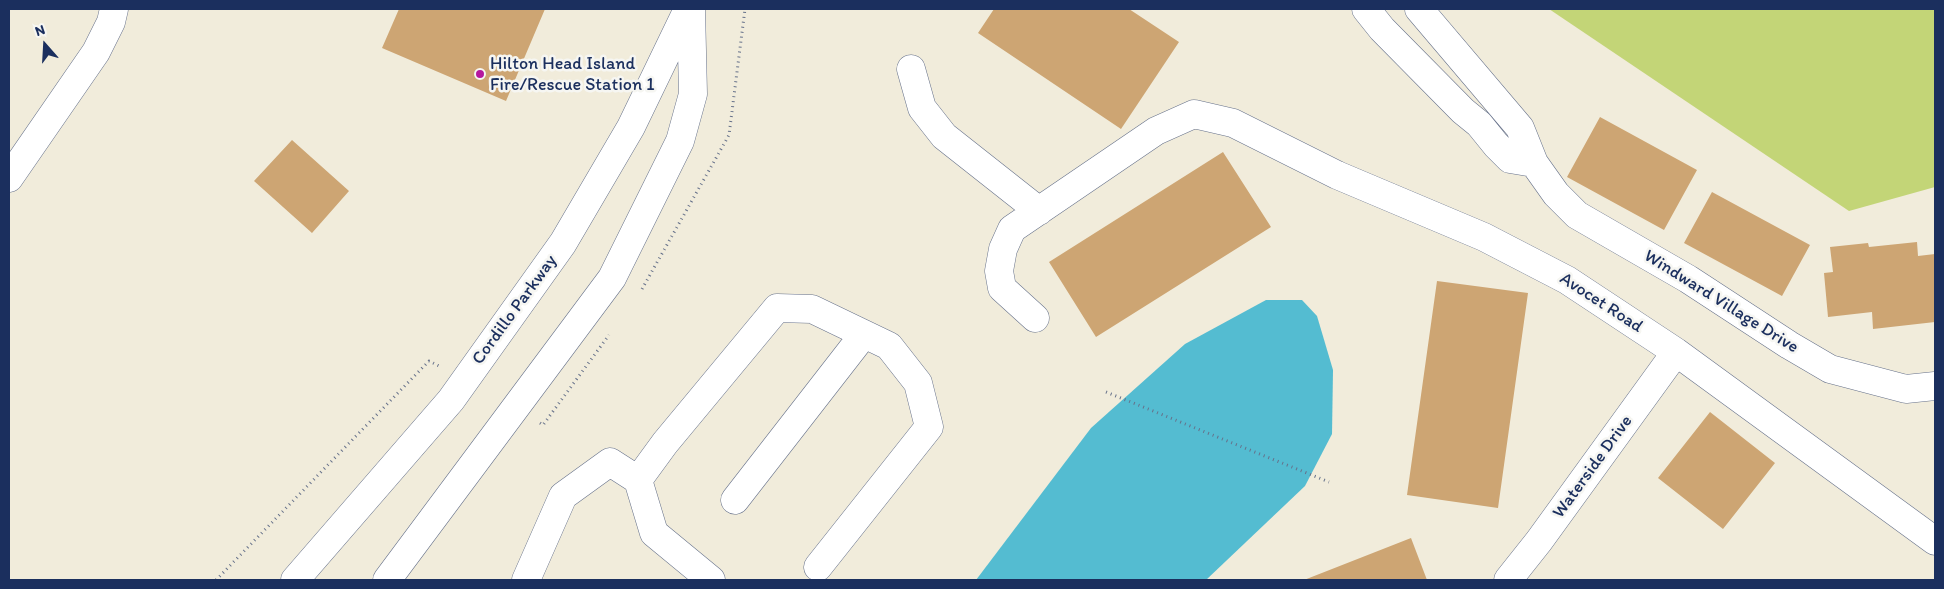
<!DOCTYPE html>
<html>
<head>
<meta charset="utf-8">
<style>
	body { margin:0 }
	#map { position:relative; width:1944px; height:589px; overflow:hidden; background:#f1ecdb; font-family:Itim,sans-serif }
	canvas { display:block }
	.frame { position:absolute; inset:0; border:10px solid #1b2f5e; pointer-events:none }
	.north { position:absolute; left:20px; top:20px; width:50px; height:50px; -webkit-text-stroke:4px #f6f6f2; paint-order:stroke; rotate:341deg; font-size:14px; font-weight:700; line-height:20px; text-align:center; color:#1b2f5e }
	.north::after { content:''; display:block; margin:auto; width:18px; height:22px; background:#1b2f5e; clip-path:polygon(50% 0,100% 100%,50% 72%,0 100%) }
</style>
</head>
<body>
<div id="map">
<canvas width="1944" height="589"></canvas>
<div class="frame"></div>
<div class="north">N</div>
</div>
<script>
const context = document.querySelector('canvas').getContext('2d');
context.lineJoin = 'round';
function paint(path, color) { context.fillStyle = color; context.fill(path, 'evenodd'); }
const poly = rows => new Path2D(rows.map(r => 'M' + r).join(''));
function trace(path, color, width, dash) { context.strokeStyle = color; context.lineWidth = width; context.lineCap = dash ? 'butt' : 'round'; context.setLineDash(dash || []); context.stroke(path); }
function label(font, color, halo, rows, align = 'center') {
  context.font = font + ' Itim,sans-serif'; context.lineWidth = 5; context.setLineDash([]); context.textBaseline = 'middle'; context.strokeStyle = halo; context.fillStyle = color; for (const [text, x, y, turn = 0] of rows) {
    context.save(); context.translate(x, y); context.rotate((+turn || 0) * Math.PI / 180); context.textAlign = isNaN(turn) ? turn : align; if (halo) context.strokeText(text, 0, 0); context.fillText(text, 0, 0); context.restore();
  }
}
paint(poly([
	[1549,9,1935,9,1935,187,1849,211]
]), '#c3d577');
paint(poly([
	[1266,300,1302,300,1317,316,1333,370,1332,434,1305,486,1206,580,976,580,1091,428,1185,344]
]), '#54bcd1');
paint(poly([
	[399,9,545,9,506,101,382,48],
	[994,9,1129,9,1179,42,1121,129,978,33],
	[1600,117,1697,170,1664,230,1567,177],
	[292,140,349,191,312,233,254,181],
	[1223,152,1271,227,1096,337,1049,262],
	[1712,192,1810,245,1782,296,1684,243],
	[1917,242,1918,256,1935,254,1935,322,1873,329,1872,312,1828,317,1824,273,1833,272,1830,247,1868,243,1869,247],
	[1437,281,1528,293,1498,508,1407,495],
	[1710,412,1775,463,1723,529,1658,478],
	[1411,538,1427,580,1304,580]
]), '#cda573');
const minor = poly([
	[1366,9,1382,29,1463,111,1479,124,1496,145,1510,159,1534,163],
	[1419,9,1520,128,1534,163,1556,194,1577,215,1688,279,1789,345,1830,369,1906,389,1935,386],
	[911,69,922,108,944,136,1039,211],
	[9,178,96,52,111,22,114,9],
	[1035,318,1002,288,999,271,1003,249,1012,229,1156,131,1194,114,1233,123,1337,175,1484,237,1567,280,1676,352,1935,541],
	[638,480,665,443,777,308,812,309,889,346,918,383,929,427,818,567],
	[735,500,864,334],
	[295,580,451,400,563,243,631,127,688,9],
	[387,580,612,278,680,141,693,94,691,9],
	[526,580,563,496,610,462,638,480,654,533,711,580],
	[1508,580,1539,541,1676,352]
]);
trace(minor, '#66718a', 29);
trace(poly([
	[642,289,729,135,745,9],
	[1106,392,1329,482],
	[540,423,543,425,609,335],
	[216,580,429,361,441,367]
]), '#66718a', 3, [1, 4]);
trace(minor, '#fff', 28);
for (const [x, y, r, color] of [
	[480,74,5,"#b5179e"]
]) { const dot = new Path2D(); dot.arc(x, y, r, 0, 2 * Math.PI); context.fillStyle = color; context.fill(dot); trace(dot, '#f6f6f2', 2); }
label('18px', '#1b2f5e', '#f6f6f2', [
	["Hilton Head Island",490,64],
	["Fire/Rescue Station 1",490,85]
], 'left');
label('18px', '#1b2f5e', '#f6f6f2', [
	["Windward Village Drive",1721,302,32],
	["Avocet Road",1601,303,33],
	["Cordillo Parkway",515,310,-54],
	["Waterside Drive",1593,467,-54]
]);
</script>
</body>
</html>
